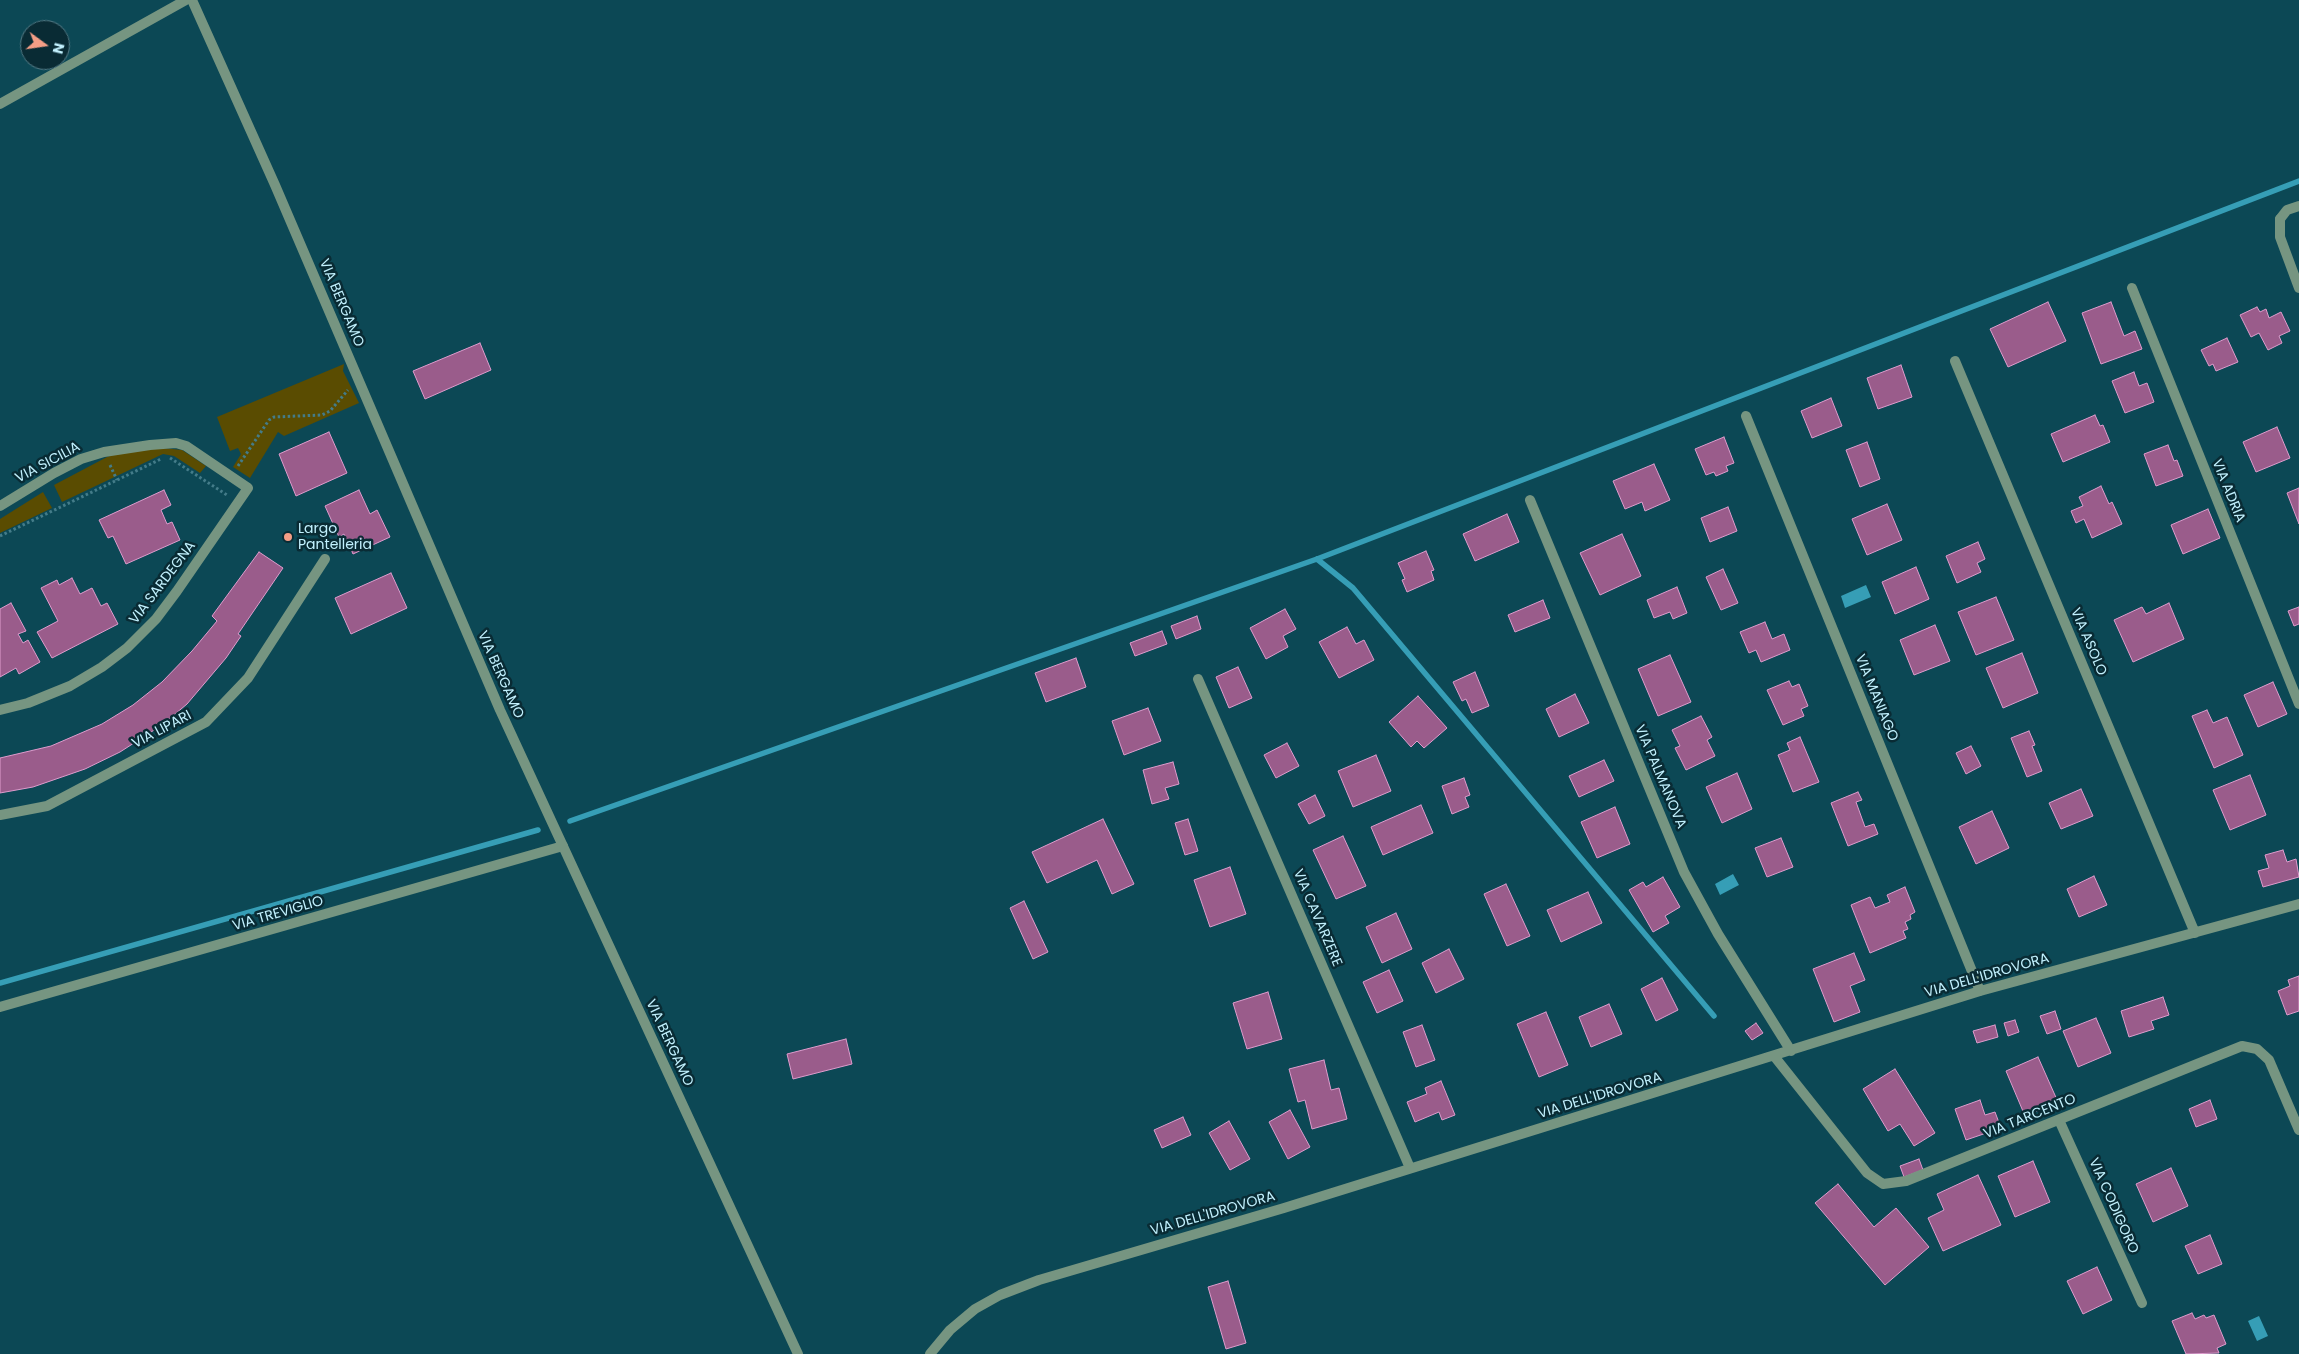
<!DOCTYPE html>
<html>
<head>
<meta charset="utf-8">
<style>
	body { margin:0 }
	#map { position:relative; width:2299px; height:1354px; overflow:hidden; background:#0c4855; font-family:Poppins,sans-serif }
	canvas { display:block }
	.north { position:absolute; left:20px; top:20px; width:50px; height:50px; box-sizing:border-box; background:#092b34; border:1px solid #537a85; border-radius:50%; rotate:104deg; font-size:14px; font-weight:700; line-height:20px; text-align:center; color:#c2f1fe }
	.north::after { content:''; display:block; margin:auto; width:18px; height:22px; background:#f49e86; clip-path:polygon(50% 0,100% 100%,50% 72%,0 100%) }
</style>
</head>
<body>
<div id="map">
<canvas width="2299" height="1354"></canvas>
<div class="north">N</div>
</div>
<script>
const context = document.querySelector('canvas').getContext('2d');
context.lineJoin = 'round';
function paint(path, color) { context.fillStyle = color; context.fill(path, 'evenodd'); }
const poly = rows => new Path2D(rows.map(r => 'M' + r).join(''));
function trace(path, color, width, dash) { context.strokeStyle = color; context.lineWidth = width; context.lineCap = dash ? 'butt' : 'round'; context.setLineDash(dash || []); context.stroke(path); }
function label(font, color, halo, rows, align = 'center') {
  context.font = font + ' Poppins,sans-serif'; context.lineWidth = 5; context.setLineDash([]); context.textBaseline = 'middle'; context.strokeStyle = halo; context.fillStyle = color; for (const [text, x, y, turn = 0] of rows) {
    context.save(); context.translate(x, y); context.rotate((+turn || 0) * Math.PI / 180); context.textAlign = isNaN(turn) ? turn : align; if (halo) context.strokeText(text, 0, 0); context.fillText(text, 0, 0); context.restore();
  }
}
paint(poly([
	[344,364,343,371,359,403,284,436,278,432,250,478,233,467,241,454,238,448,230,451,217,417],
	[162,448,182,450,206,466,200,473,174,456,163,454,62,502,54,485,107,457,122,452],
	[43,492,52,508,0,533,0,519]
]), '#5a4c01');
paint(poly([
	[1866,585,1871,597,1845,608,1841,596],
	[1733,874,1739,885,1720,895,1715,884],
	[2259,1316,2268,1336,2257,1341,2248,1321]
]), '#369eb6');
trace(poly([
	[1317,559,1353,588,1714,1016],
	[570,821,1317,559,2299,181],
	[0,983,538,830]
]), '#369eb6', 5.5);
const building = poly([
	[2048,302,2066,341,2008,367,1990,329,2048,302],
	[2111,302,2124,336,2135,331,2142,349,2101,364,2082,313,2111,302],
	[2257,307,2260,312,2266,309,2269,318,2281,312,2290,331,2279,336,2282,343,2268,350,2259,333,2251,337,2240,315,2257,307],
	[2227,338,2238,362,2216,371,2213,364,2209,366,2201,350,2227,338],
	[480,343,491,370,425,399,413,371,480,343],
	[1901,365,1912,397,1878,409,1867,378,1901,365],
	[2134,372,2139,386,2147,383,2154,402,2125,413,2112,381,2134,372],
	[1831,398,1842,426,1812,438,1801,411,1831,398],
	[2095,415,2100,426,2103,425,2110,442,2063,462,2051,434,2095,415],
	[2277,427,2290,458,2256,472,2243,442,2277,427],
	[329,432,347,473,296,496,279,454,329,432],
	[1724,437,1734,463,1726,466,1728,471,1716,476,1714,472,1706,475,1695,449,1724,437],
	[1867,442,1880,479,1860,487,1846,450,1867,442],
	[2168,445,2174,461,2177,460,2183,476,2156,486,2144,454,2168,445],
	[1654,464,1670,500,1645,511,1642,502,1625,509,1613,481,1654,464],
	[2101,486,2109,504,2112,502,2122,524,2092,538,2084,519,2076,523,2071,511,2083,506,2079,497,2101,486],
	[2299,488,2299,524,2287,493,2299,488],
	[164,490,171,505,161,510,167,524,172,522,180,540,126,564,113,536,108,538,99,520,164,490],
	[359,490,370,514,377,510,390,537,353,554,344,534,339,537,325,506,359,490],
	[1887,504,1902,540,1867,555,1852,519,1887,504],
	[1728,507,1737,531,1710,542,1701,518,1728,507],
	[2208,509,2220,538,2183,554,2171,525,2208,509],
	[1507,514,1519,542,1475,561,1463,534,1507,514],
	[1622,534,1641,576,1600,595,1580,553,1622,534],
	[1978,542,1985,559,1977,563,1981,572,1957,583,1946,556,1978,542],
	[1426,551,1434,570,1431,571,1434,580,1407,592,1402,580,1405,579,1398,563,1426,551],
	[259,552,283,568,238,634,241,636,226,658,187,704,162,725,120,752,85,769,33,787,0,793,0,758,51,746,102,724,133,705,162,682,192,651,217,621,212,616,259,552],
	[1916,567,1929,599,1895,614,1882,582,1916,567],
	[1723,569,1738,603,1721,610,1706,577,1723,569],
	[391,573,407,608,351,634,335,598,391,573],
	[72,578,80,594,92,588,101,606,107,603,118,624,52,658,37,632,58,621,41,588,57,580,59,585,72,578],
	[1677,587,1687,613,1673,619,1670,612,1654,618,1647,600,1677,587],
	[1996,597,2014,640,1976,655,1958,612,1996,597],
	[1543,600,1550,618,1515,632,1508,615,1543,600],
	[11,603,26,631,18,634,23,643,28,640,40,662,19,674,16,668,0,677,0,609,11,603],
	[2169,603,2184,639,2133,662,2114,620,2142,607,2146,614,2169,603],
	[2299,607,2299,624,2294,626,2288,611,2299,607],
	[1285,609,1296,629,1283,636,1288,647,1266,659,1250,628,1285,609],
	[1197,616,1201,629,1176,639,1171,626,1197,616],
	[1765,622,1772,639,1784,634,1790,650,1761,662,1756,650,1749,653,1740,632,1765,622],
	[1935,625,1950,661,1914,675,1900,640,1935,625],
	[1347,627,1356,644,1364,640,1374,660,1339,678,1319,642,1347,627],
	[1162,631,1167,644,1135,656,1130,643,1162,631],
	[2022,653,2038,693,2003,708,1986,668,2022,653],
	[1670,655,1691,702,1658,716,1638,669,1670,655],
	[1076,658,1086,687,1046,702,1035,673,1076,658],
	[1238,667,1252,698,1229,708,1216,677,1238,667],
	[1475,672,1489,706,1472,713,1466,699,1462,701,1453,682,1475,672],
	[1789,681,1792,687,1799,684,1808,706,1801,709,1804,716,1783,725,1767,690,1789,681],
	[2273,682,2287,714,2258,727,2244,695,2273,682],
	[1575,694,1589,723,1559,737,1546,709,1575,694],
	[1418,696,1447,728,1424,748,1417,741,1411,747,1389,722,1418,696],
	[1148,708,1161,741,1124,755,1112,721,1148,708],
	[2207,710,2213,723,2227,717,2243,755,2214,768,2192,716,2207,710],
	[1701,716,1712,737,1707,740,1715,756,1686,770,1675,748,1680,746,1672,730,1701,716],
	[2029,731,2035,745,2032,746,2042,771,2027,777,2011,738,2029,731],
	[1800,737,1819,782,1793,792,1778,755,1790,750,1787,743,1800,737],
	[1287,743,1299,766,1276,778,1264,755,1287,743],
	[1971,746,1981,766,1966,774,1956,753,1971,746],
	[1376,755,1391,791,1353,807,1338,771,1376,755],
	[1604,760,1614,781,1579,797,1569,776,1604,760],
	[1173,762,1179,784,1165,788,1169,799,1152,804,1143,770,1173,762],
	[1737,773,1752,809,1722,823,1706,787,1737,773],
	[2250,775,2266,815,2230,830,2213,790,2250,775],
	[1464,778,1470,795,1465,797,1469,807,1452,814,1442,786,1464,778],
	[2081,789,2093,816,2061,829,2049,803,2081,789],
	[1858,792,1862,800,1856,802,1865,827,1874,824,1878,834,1848,846,1831,803,1858,792],
	[1315,795,1325,816,1309,824,1298,804,1315,795],
	[1421,805,1433,833,1383,855,1371,827,1421,805],
	[1615,807,1630,844,1597,858,1581,822,1615,807],
	[1992,811,2009,848,1976,864,1959,827,1992,811],
	[1103,819,1134,884,1112,894,1097,860,1047,883,1032,852,1103,819],
	[1188,819,1198,851,1185,855,1175,823,1188,819],
	[1343,836,1366,886,1336,899,1313,850,1343,836],
	[1781,838,1793,867,1767,877,1755,848,1781,838],
	[2283,850,2287,862,2296,859,2299,877,2263,887,2258,871,2269,868,2265,855,2283,850],
	[1230,867,1246,914,1210,927,1194,880,1230,867],
	[2094,876,2107,905,2079,917,2067,889,2094,876],
	[1663,877,1680,907,1665,916,1669,923,1653,932,1629,890,1643,882,1646,887,1663,877],
	[1506,884,1530,936,1507,946,1484,894,1506,884],
	[1905,887,1915,912,1910,915,1911,919,1905,922,1908,929,1903,931,1906,938,1870,953,1851,905,1870,897,1875,908,1890,902,1887,895,1905,887],
	[1588,892,1602,923,1561,942,1547,910,1588,892],
	[1024,901,1048,952,1033,959,1010,908,1024,901],
	[1396,913,1412,949,1382,963,1366,927,1396,913],
	[1449,949,1464,979,1436,993,1422,963,1449,949],
	[1854,953,1865,980,1850,986,1860,1012,1834,1022,1813,969,1854,953],
	[1389,970,1403,1001,1377,1013,1363,982,1389,970],
	[2299,976,2299,1011,2287,1015,2278,991,2290,986,2288,980,2299,976],
	[1662,978,1678,1010,1656,1021,1641,989,1662,978],
	[1268,992,1282,1039,1247,1049,1233,1003,1268,992],
	[2163,997,2169,1015,2151,1021,2154,1029,2129,1037,2121,1011,2163,997],
	[1609,1004,1622,1034,1591,1047,1579,1017,1609,1004],
	[2055,1011,2061,1029,2047,1034,2040,1016,2055,1011],
	[1546,1012,1568,1065,1539,1077,1517,1024,1546,1012],
	[2096,1018,2111,1053,2078,1067,2063,1031,2096,1018],
	[2015,1020,2019,1032,2008,1036,2004,1023,2015,1020],
	[1756,1023,1763,1033,1752,1040,1745,1031,1756,1023],
	[1422,1025,1435,1060,1416,1067,1403,1032,1422,1025],
	[1995,1025,1998,1037,1977,1043,1973,1031,1995,1025],
	[846,1039,852,1064,793,1079,787,1054,846,1039],
	[2038,1057,2058,1102,2025,1116,2006,1071,2038,1057],
	[1324,1060,1331,1090,1339,1088,1347,1119,1312,1129,1305,1100,1298,1102,1289,1069,1324,1060],
	[1895,1069,1935,1133,1914,1146,1900,1124,1888,1131,1863,1089,1895,1069],
	[1441,1081,1455,1115,1442,1120,1439,1112,1415,1122,1407,1102,1427,1094,1425,1088,1441,1081],
	[1980,1100,1985,1115,1995,1112,2001,1128,1966,1140,1955,1109,1980,1100],
	[2210,1100,2217,1119,2196,1127,2189,1109,2210,1100],
	[1290,1110,1310,1147,1288,1159,1269,1122,1290,1110],
	[1183,1117,1191,1135,1162,1148,1154,1130,1183,1117],
	[1229,1121,1250,1159,1230,1170,1209,1133,1229,1121],
	[1919,1159,1923,1170,1904,1177,1900,1166,1919,1159],
	[2033,1161,2050,1202,2015,1217,1998,1176,2033,1161],
	[2171,1168,2188,1206,2153,1222,2136,1184,2171,1168],
	[1978,1175,2001,1225,1943,1251,1928,1218,1944,1210,1937,1194,1978,1175],
	[1838,1184,1874,1227,1896,1208,1929,1247,1885,1285,1815,1203,1838,1184],
	[2210,1235,2222,1264,2198,1274,2185,1246,2210,1235],
	[2097,1267,2112,1300,2083,1314,2067,1281,2097,1267],
	[1228,1281,1246,1343,1226,1349,1208,1287,1228,1281],
	[2192,1313,2195,1319,2204,1315,2206,1318,2214,1315,2226,1344,2217,1348,2219,1353,2186,1354,2172,1321,2192,1313]
]);
paint(building, '#9a5c8b');
trace(building, '#df9ccd', 1);
trace(poly([
	[170,458,227,495],
	[110,465,117,480],
	[238,466,269,420,274,417,322,415,330,411,348,390],
	[0,536,161,459]
]), '#447c89', 3, [2.5, 2.5]);
trace(poly([
	[2280,219,2287,210,2299,206]
]), '#769581', 10);
trace(poly([
	[0,104,186,0],
	[2280,219,2280,237,2299,288],
	[2132,288,2299,704],
	[1955,361,2195,933],
	[1746,416,1980,991],
	[1530,500,1684,872,1718,934,1791,1051],
	[0,506,54,473,81,459,104,452,150,445,176,443,186,446,248,488,177,591,156,619,127,648,102,667,70,686,28,703,0,710],
	[1198,679,1410,1168],
	[0,815,47,806,206,722,248,678,325,559],
	[0,1007,563,846],
	[1774,1056,1867,1173,1883,1184,1906,1181,2242,1046,2257,1049,2269,1060,2299,1130],
	[2059,1120,2142,1303],
	[930,1354,950,1330,975,1309,1000,1295,1039,1280,1284,1208,1980,991,2299,904]
]), '#769581', 10);
trace(poly([
	[192,0,275,185,500,710,798,1354]
]), '#769581', 10);
for (const [x, y, r, color] of [
	[288,537,5,"#f49e86"]
]) { const dot = new Path2D(); dot.arc(x, y, r, 0, 2 * Math.PI); context.fillStyle = color; context.fill(dot); trace(dot, '#092b34', 2); }
label('14px', '#c2f1fe', '#092b34', [
	["VIA BERGAMO",341,303,67],
	["VIA SICILIA",48,463,-28],
	["VIA ADRIA",2228,491,68],
	["VIA SARDEGNA",163,583,-53],
	["VIA ASOLO",2088,642,67],
	["VIA BERGAMO",500,675,66],
	["VIA MANIAGO",1876,698,68],
	["VIA LIPARI",162,730,-28],
	["VIA PALMANOVA",1660,777,67],
	["VIA TREVIGLIO",278,914,-16],
	["VIA CAVARZERE",1317,918,67],
	["VIA DELL'IDROVORA",1987,976,-16],
	["VIA BERGAMO",669,1043,65],
	["VIA DELL'IDROVORA",1600,1096,-17],
	["VIA TARCENTO",2030,1117,-22],
	["VIA CODIGORO",2113,1206,66],
	["VIA DELL'IDROVORA",1213,1214,-16]
]);
label('14px', '#c2f1fe', '#092b34', [
	["Largo",298,529],
	["Pantelleria",298,545]
], 'left');
</script>
</body>
</html>
